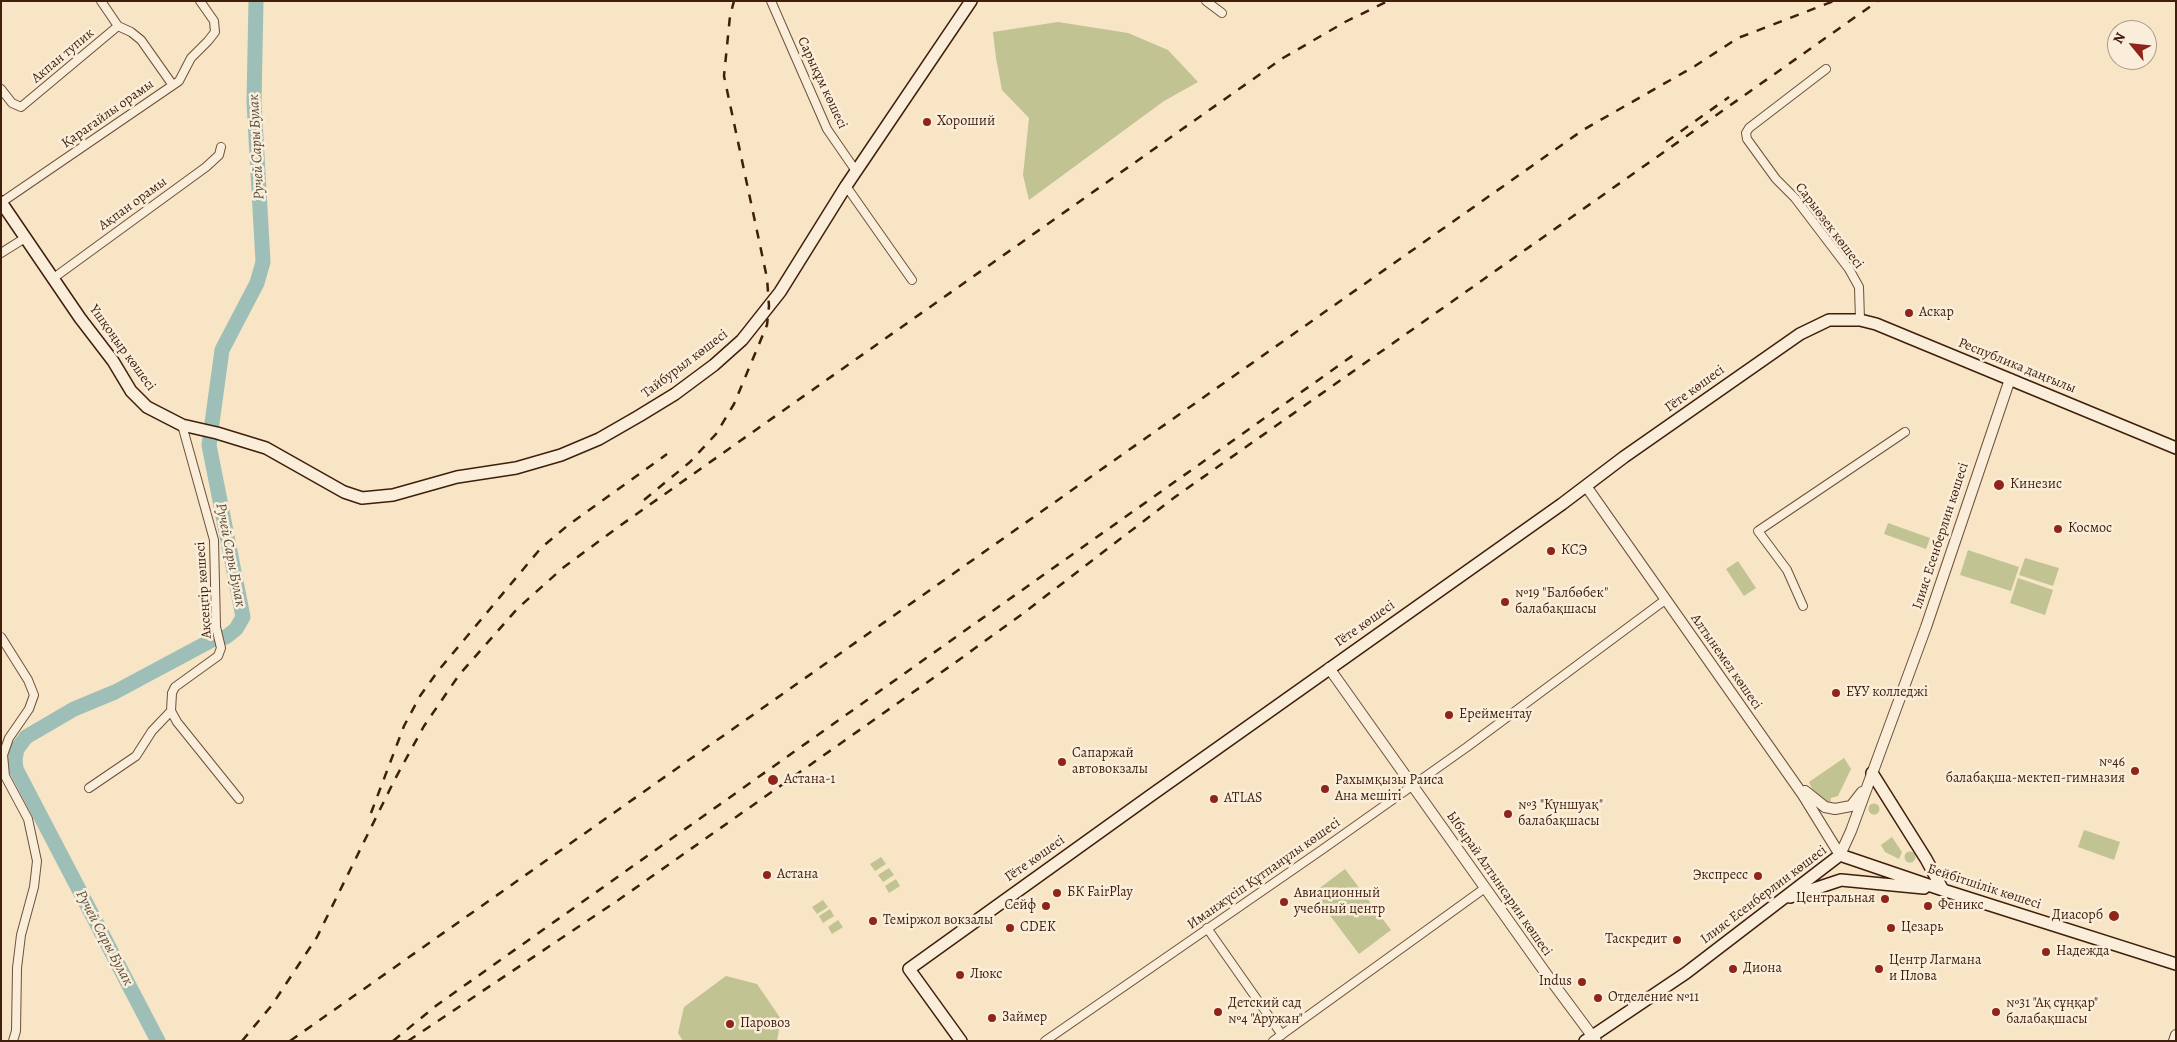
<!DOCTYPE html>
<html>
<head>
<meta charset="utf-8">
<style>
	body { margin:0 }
	#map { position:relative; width:2177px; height:1042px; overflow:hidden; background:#f7e5c6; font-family:Alegreya,serif }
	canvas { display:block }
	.frame { position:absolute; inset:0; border:2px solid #3f1e0c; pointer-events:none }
	.north { position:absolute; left:2107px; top:20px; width:50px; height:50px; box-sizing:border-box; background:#faeeda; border:1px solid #af9b88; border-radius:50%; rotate:298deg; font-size:14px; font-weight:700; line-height:20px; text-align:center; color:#3f1e0c }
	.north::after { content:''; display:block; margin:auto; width:18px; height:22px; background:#8f2418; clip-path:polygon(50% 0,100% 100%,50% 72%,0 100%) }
</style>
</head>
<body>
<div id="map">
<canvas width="2177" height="1042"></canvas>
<div class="frame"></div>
<div class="north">N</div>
</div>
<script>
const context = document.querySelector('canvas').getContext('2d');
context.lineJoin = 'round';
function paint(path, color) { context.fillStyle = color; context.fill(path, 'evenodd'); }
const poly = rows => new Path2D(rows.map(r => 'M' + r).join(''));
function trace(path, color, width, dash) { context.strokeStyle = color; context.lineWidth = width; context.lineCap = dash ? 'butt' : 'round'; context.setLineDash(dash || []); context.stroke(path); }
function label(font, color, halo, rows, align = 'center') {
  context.font = font + ' Alegreya,serif'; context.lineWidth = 5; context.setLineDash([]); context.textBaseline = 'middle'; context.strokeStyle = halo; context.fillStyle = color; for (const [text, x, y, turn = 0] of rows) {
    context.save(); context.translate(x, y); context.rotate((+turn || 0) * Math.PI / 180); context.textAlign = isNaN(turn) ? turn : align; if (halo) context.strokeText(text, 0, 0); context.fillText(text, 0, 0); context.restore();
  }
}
paint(poly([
	[1058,22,1128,33,1168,50,1198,82,1164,101,1029,200,1023,175,1029,118,1002,90,996,58,993,32],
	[1888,523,1930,538,1926,549,1884,534],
	[1968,550,2019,567,2011,591,1960,575],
	[2025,558,2059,568,2053,586,2019,575],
	[1738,561,1756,588,1744,596,1726,569],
	[2018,578,2053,590,2045,615,2010,603],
	[1844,758,1851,769,1838,796,1831,798,1830,804,1817,800,1809,782],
	'1868.5 809a5.5 5.5 0 1 1 11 0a5.5 5.5 0 1 1-11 0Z',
	[2084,830,2120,842,2114,860,2078,847],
	[1892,837,1902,852,1899,859,1885,852,1881,845],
	'1904.5 857a5.5 5.5 0 1 1 11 0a5.5 5.5 0 1 1-11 0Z',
	[881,857,886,864,875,871,870,864],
	[889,868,894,875,883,882,878,875],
	[1345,869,1391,930,1359,954,1313,893],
	[896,879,900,886,889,893,885,886],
	[823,900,828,907,817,914,812,907],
	[830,909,834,916,823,923,819,916],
	[838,920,843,927,832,934,828,927],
	[726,976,757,984,781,1019,777,1041,683,1041,678,1033,684,1007]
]), '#c1c392');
trace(poly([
	[158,1041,16,769,15,759,17,749,26,737,74,709,115,692,214,639,226,637,236,629,243,617,209,445,222,350,257,283,263,262,254,102,256,1]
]), '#9dbfb7', 15);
const minor = poly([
	[771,1,827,129,856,171],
	[1206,1,1222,13],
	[118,26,131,32,141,40,172,84],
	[1826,69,1749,128,1746,133,1747,139,1776,179,1795,198,1849,269,1859,287,1860,320],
	[1,89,12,103,21,107,118,26,101,1],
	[846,186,912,280],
	[2,202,179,81,191,58,208,41,215,32,214,21,200,1],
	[1,253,25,238],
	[55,277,206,167,219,155,221,147],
	[182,425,214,540,216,627,221,648,218,656,175,687,172,693,171,711,177,722,239,799],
	[1803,606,1787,570,1758,531,1905,432],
	[1,637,28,680,34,695,29,709,9,738,3,755,5,776,28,819,37,861,34,887,21,935,17,968,16,1031,13,1041],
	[89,788,136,756,152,731,171,711],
	[1207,928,1282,1035],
	[1045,1041,1323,849,1467,747,1665,600],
	[1273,1041,1485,888]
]);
const tertiary = poly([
	[1586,486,1803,795,1840,855],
	[1329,668,1547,975,1596,1041],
	[1805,791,1825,807,1835,809,1851,806,1862,792],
	[1840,855,1851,831,1926,627,2010,379],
	[2174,1041,2176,1035]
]);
const secondary = poly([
	[1,202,80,318,113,361,131,391,147,407,182,425,217,433,266,448,344,492,362,498,393,495,457,477,516,468,561,455,599,439,639,416,675,394,714,365,742,340,780,292,846,186,971,1],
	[1872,773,1926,859,1943,890],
	[1790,897,1841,880,1924,888],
	[961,1041,909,969,1150,796,1562,504,1624,457,1800,334,1829,320,1860,320,1876,324,2176,448],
	[1585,1041,1686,973,1840,855,1943,890,2176,964]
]);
trace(minor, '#6d503a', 10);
trace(tertiary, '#6d503a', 12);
trace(secondary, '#3f1e0c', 14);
trace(minor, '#faeeda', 8);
trace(tertiary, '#faeeda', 10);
trace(secondary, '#faeeda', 11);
trace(poly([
	[1666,142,1729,97],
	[644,500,690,462,716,434,734,404,767,325,769,306,767,278,724,76,730,16,734,1],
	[371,813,404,726,420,696,438,671,541,548,567,526,667,454],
	[242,1041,272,1005,317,937,395,779,424,726,459,675,517,609,564,567,621,525,1283,58,1345,22,1388,1],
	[290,1041,1583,130,1695,66,1738,38,1834,1],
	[393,1041,437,1005,1355,354],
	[408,1041,617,901,956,662,1025,612,1175,497,1878,1]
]), '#3f1e0c', 2.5, [9, 9]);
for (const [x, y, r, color] of [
	[927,122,5,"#8f2418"],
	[1909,313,5,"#8f2418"],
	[1999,485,6,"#8f2418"],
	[2058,529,5,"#8f2418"],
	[1551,551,5,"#8f2418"],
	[1505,602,5,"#8f2418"],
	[1836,693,5,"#8f2418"],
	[1449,715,5,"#8f2418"],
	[1062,762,5,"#8f2418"],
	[2135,771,5,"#8f2418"],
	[773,780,6,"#8f2418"],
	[1325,789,5,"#8f2418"],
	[1214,799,5,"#8f2418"],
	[1508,814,5,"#8f2418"],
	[767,875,5,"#8f2418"],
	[1758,876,5,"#8f2418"],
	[1057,893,5,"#8f2418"],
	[1885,899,5,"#8f2418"],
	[1284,902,5,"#8f2418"],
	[1046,906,5,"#8f2418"],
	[1928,906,5,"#8f2418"],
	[2114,916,6,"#8f2418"],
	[873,921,5,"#8f2418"],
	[1010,928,5,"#8f2418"],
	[1891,928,5,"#8f2418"],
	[1677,940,5,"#8f2418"],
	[2046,952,5,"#8f2418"],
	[1733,969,5,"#8f2418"],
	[1879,969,5,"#8f2418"],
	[960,975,5,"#8f2418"],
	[1582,982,5,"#8f2418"],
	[1598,998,5,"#8f2418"],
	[1218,1012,5,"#8f2418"],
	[1996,1012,5,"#8f2418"],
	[992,1018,5,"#8f2418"],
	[730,1024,5,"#8f2418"]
]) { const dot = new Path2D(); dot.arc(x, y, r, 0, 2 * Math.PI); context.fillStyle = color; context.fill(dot); trace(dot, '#faeeda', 2); }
label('14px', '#3f1e0c', '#faeeda', [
	["Акпан тупик",63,56,-40],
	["Сарықұм көшесі",822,83,65],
	["Қарағайлы орамы",108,114,-35],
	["Ақпан орамы",133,204,-36],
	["Сарыөзек көшесі",1829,226,53],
	["Үшқоңыр көшесі",122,348,54],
	["Тайбурыл көшесі",685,364,-37],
	["Республика даңғылы",2017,366,22],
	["Гёте көшесі",1695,389,-36],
	["Ілияс Есенберлин көшесі",1941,536,-72],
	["Ақсеңгір көшесі",204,590,-94],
	["Гёте көшесі",1365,624,-35],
	["Алтынемел көшесі",1726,662,55],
	["Гёте көшесі",1035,859,-35],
	["Иманжүсіп Құтпанұлы көшесі",1264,874,-35],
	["Ыбырай Алтынсарин көшесі",1499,884,55],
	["Бейбітшілік көшесі",1984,887,18],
	["Ілияс Есенберлин көшесі",1764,895,-37]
]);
label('14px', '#3f1e0c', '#faeeda', [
	["Хороший",937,122],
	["Аскар",1919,313],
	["Кинезис",2010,485],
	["Космос",2068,529],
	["КСЭ",1561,551],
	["№19 \"Балбөбек\"",1515,594],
	["балабақшасы",1515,610],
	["ЕҰУ колледжі",1846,693],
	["Ерейментау",1459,715],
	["Сапаржай",1072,754],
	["автовокзалы",1072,770],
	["№46",2125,763,"right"],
	["балабақша-мектеп-гимназия",2125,779,"right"],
	["Астана-1",784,780],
	["Рахымқызы Раиса",1335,781],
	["Ана мешіті",1335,797],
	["ATLAS",1224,799],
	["№3 \"Күншуақ\"",1518,806],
	["балабақшасы",1518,822],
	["Астана",777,875],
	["Экспресс",1748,876,"right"],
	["БК FairPlay",1067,893],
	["Авиационный",1294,894],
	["учебный центр",1294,910],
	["Центральная",1875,899,"right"],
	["Сейф",1036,906,"right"],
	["Феникс",1938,906],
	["Диасорб",2103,916,"right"],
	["Теміржол вокзалы",883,921],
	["CDEK",1020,928],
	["Цезарь",1901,928],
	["Таскредит",1667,940,"right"],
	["Надежда",2056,952],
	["Центр Лагмана",1889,961],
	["и Плова",1889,977],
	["Диона",1743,969],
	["Люкс",970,975],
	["Indus",1572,982,"right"],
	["Отделение №11",1608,998],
	["Детский сад",1228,1004],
	["№4 \"Аружан\"",1228,1020],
	["№31 \"Ақ сұңқар\"",2006,1004],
	["балабақшасы",2006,1020],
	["Займер",1002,1018],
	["Паровоз",740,1024]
], 'left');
label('italic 15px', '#5b4e3f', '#faeeda', [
	["Ручей Сары Булак",257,147,-93],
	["Ручей Сары Булак",230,555,79],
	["Ручей Сары Булак",104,938,62]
]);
</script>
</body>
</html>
